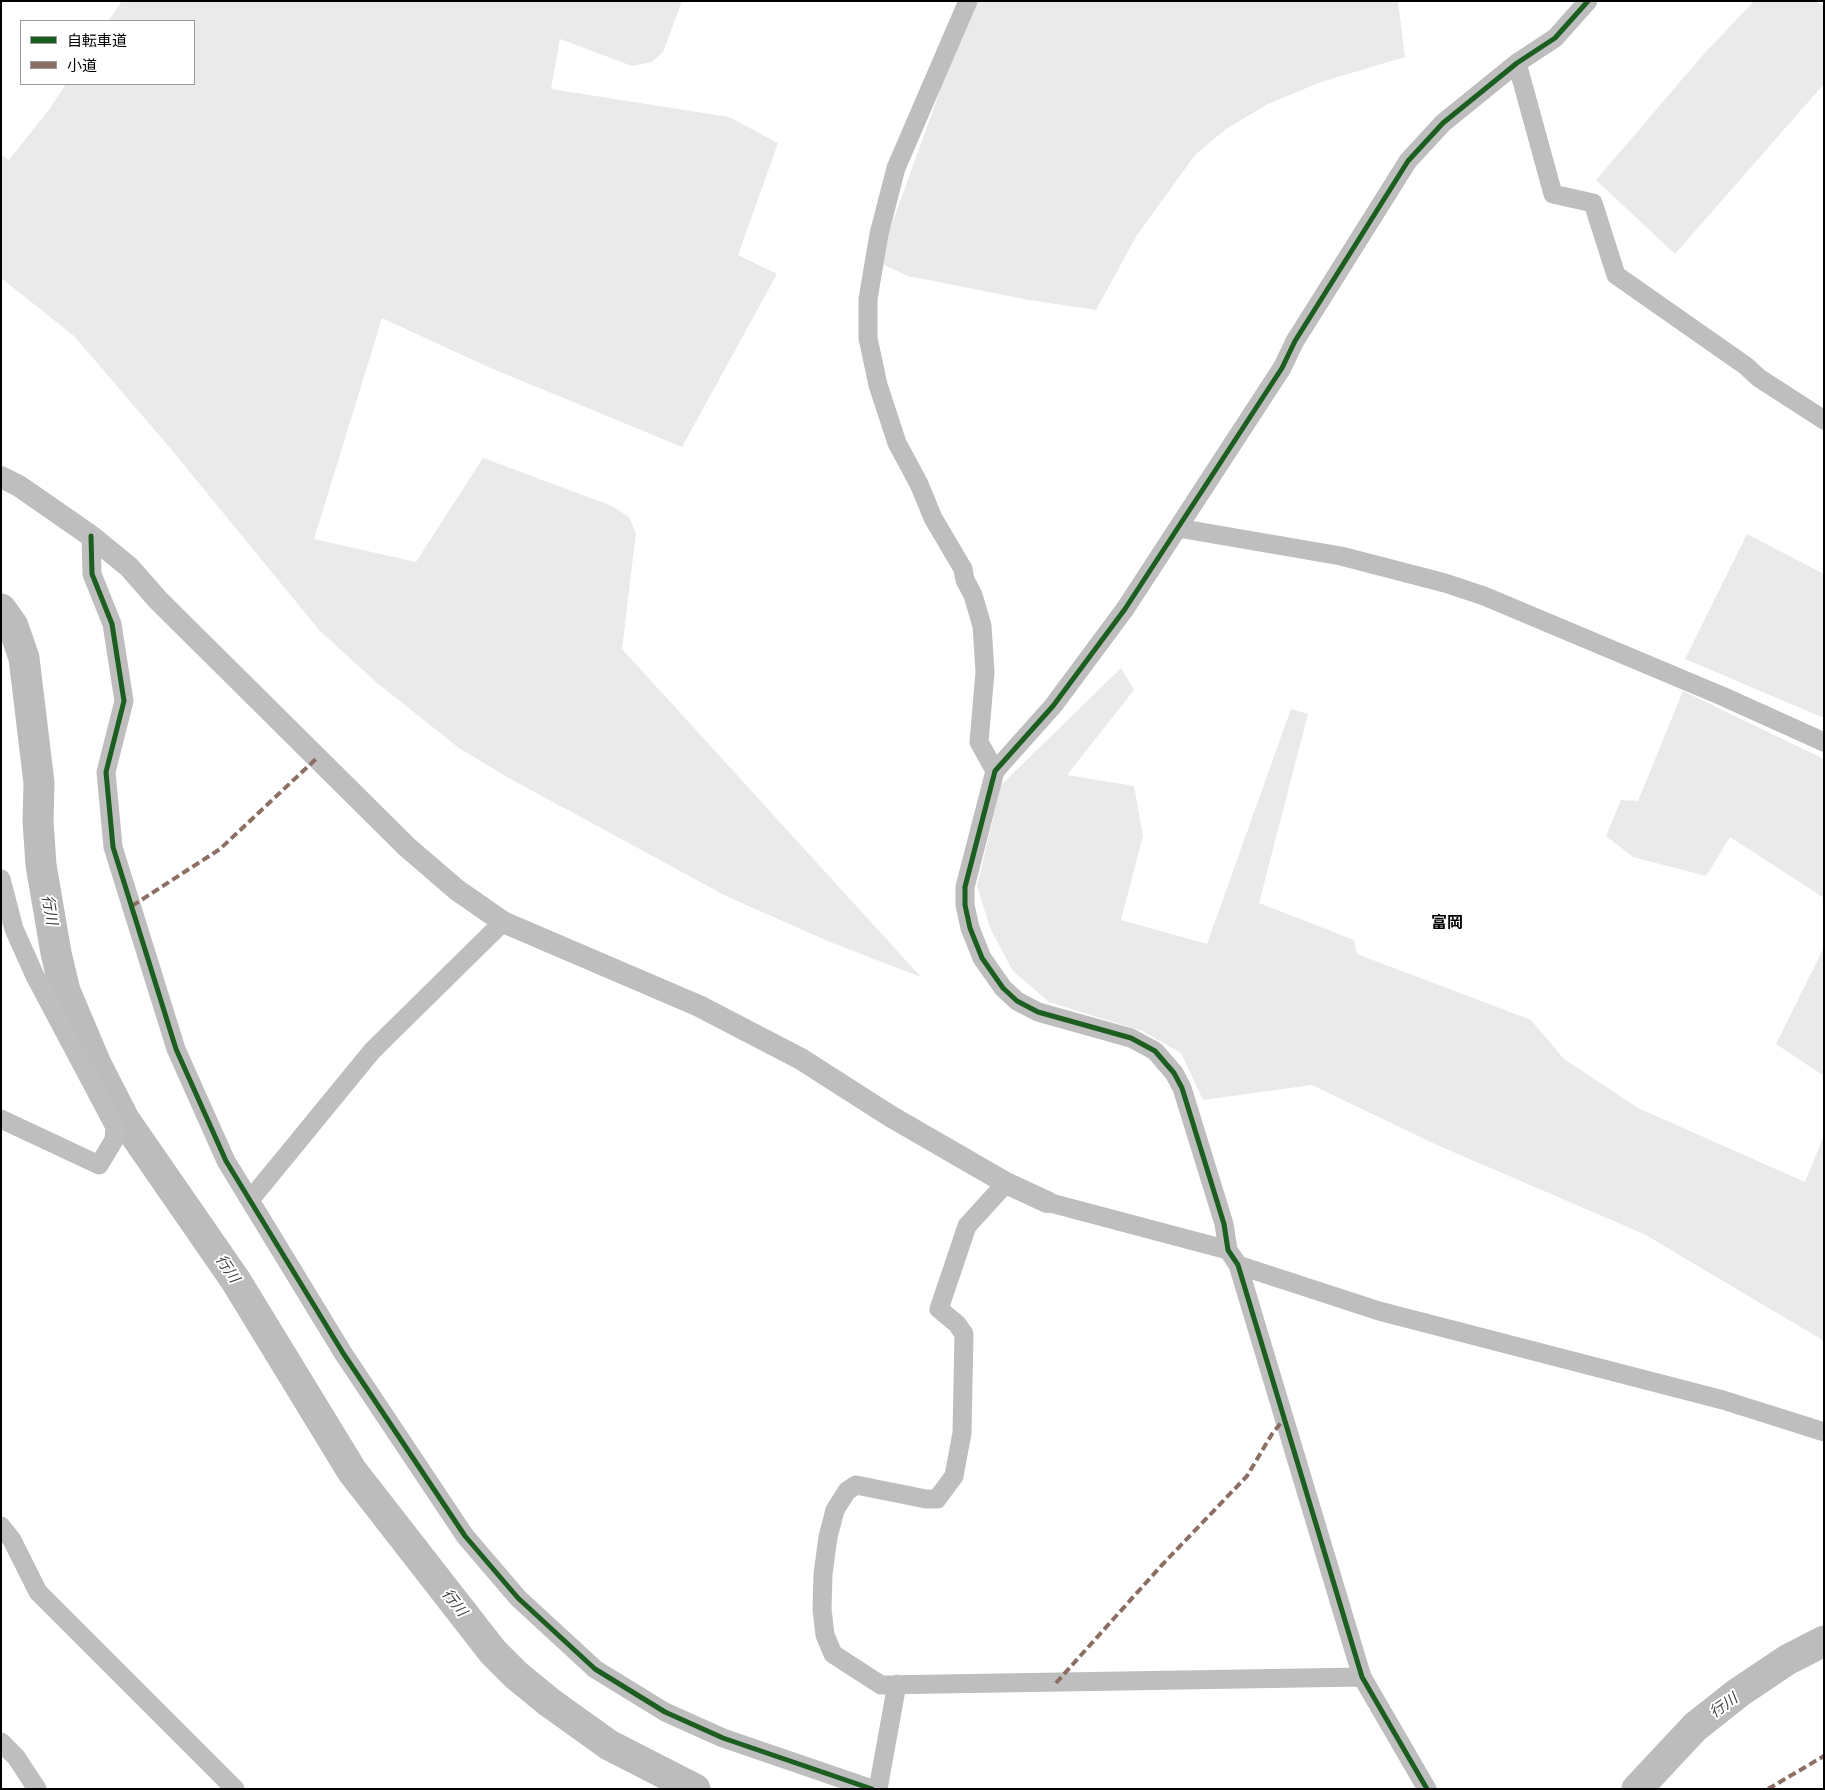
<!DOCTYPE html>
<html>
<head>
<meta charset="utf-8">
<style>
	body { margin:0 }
	#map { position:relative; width:1825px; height:1790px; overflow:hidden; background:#fff; font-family:Manrope,"Noto Sans JP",sans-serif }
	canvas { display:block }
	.frame { position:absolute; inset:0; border:2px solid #000; pointer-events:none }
	.legend { position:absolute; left:20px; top:20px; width:175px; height:65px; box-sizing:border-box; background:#fff; border:1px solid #999; margin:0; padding:6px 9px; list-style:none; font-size:15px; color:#000 }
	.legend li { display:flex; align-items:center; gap:10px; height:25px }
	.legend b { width:25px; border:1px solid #999 }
</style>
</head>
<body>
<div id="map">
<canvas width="1825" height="1790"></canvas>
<div class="frame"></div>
<ul class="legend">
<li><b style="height:6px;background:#1b5e20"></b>自転車道</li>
<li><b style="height:6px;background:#8d6e63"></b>小道</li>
</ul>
</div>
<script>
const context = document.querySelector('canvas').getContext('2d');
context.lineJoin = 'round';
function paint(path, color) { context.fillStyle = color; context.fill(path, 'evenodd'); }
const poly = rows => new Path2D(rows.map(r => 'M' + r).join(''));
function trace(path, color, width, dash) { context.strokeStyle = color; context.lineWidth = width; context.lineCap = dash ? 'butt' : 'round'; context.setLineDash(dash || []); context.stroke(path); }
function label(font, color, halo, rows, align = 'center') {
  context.font = font + ' Manrope,"Noto Sans JP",sans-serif'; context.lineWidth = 4; context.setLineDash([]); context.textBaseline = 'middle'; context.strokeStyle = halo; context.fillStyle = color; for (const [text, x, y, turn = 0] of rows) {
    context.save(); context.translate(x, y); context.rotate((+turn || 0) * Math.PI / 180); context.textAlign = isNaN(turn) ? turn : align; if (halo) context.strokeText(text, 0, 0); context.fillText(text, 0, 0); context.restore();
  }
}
paint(poly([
	[122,1,682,1,663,52,652,62,632,66,560,39,551,89,729,117,778,143,738,255,777,274,682,447,486,366,382,318,314,539,416,562,483,458,612,506,629,517,636,533,622,649,921,977,830,942,726,896,507,777,459,748,376,682,320,631,170,448,74,336,1,278,1,154,9,160,48,111,66,84,194,84,194,21,108,21],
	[966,1,1398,1,1405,57,1321,82,1268,104,1226,129,1195,155,1137,235,1096,310,1029,300,908,276,882,264,880,257,937,99],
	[1754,1,1815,1,1824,6,1824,84,1675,254,1596,180,1702,56],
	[1747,534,1824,574,1824,718,1685,659],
	[1121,668,1134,690,1067,775,1134,786,1143,836,1121,920,1207,944,1291,709,1308,714,1259,903,1354,940,1357,954,1531,1020,1564,1059,1638,1108,1805,1182,1824,1135,1824,1341,1644,1234,1437,1145,1312,1085,1203,1100,1181,1053,1142,1031,1049,1002,1013,971,990,928,977,886,1001,785],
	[1683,691,1824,759,1824,898,1730,837,1706,876,1633,857,1606,836,1621,800,1638,801],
	[1824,947,1824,1076,1776,1044]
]), '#eaeaea');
trace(poly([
	[1,609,13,626,24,658,39,783,38,821,41,865,56,953,65,991,96,1064,124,1119,236,1281,352,1471,493,1652,516,1675,549,1702,609,1745,695,1789],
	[1637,1789,1695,1727,1738,1693,1787,1660,1824,1641]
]), '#bcbcbc', 31);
trace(poly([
	[968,1,896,168,879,234,868,299,868,338,878,385,897,443,919,484,933,518,963,569,965,580,973,595,982,626,985,672,979,742,995,771],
	[1517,63,1553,194,1593,203,1616,275,1746,366,1759,378,1824,420],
	[1178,528,1341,556,1445,583,1484,596,1722,696,1824,742],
	[91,536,92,574,112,624,124,701,106,772,113,847,176,1049,226,1161,343,1353,465,1536,518,1598,595,1669,665,1712,723,1738,872,1789],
	[1,879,14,929,35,976,115,1127,114,1140,99,1165,1,1119],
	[1006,1183,967,1226,939,1309,957,1324,964,1334,962,1433,954,1476,937,1499,926,1499,856,1485,847,1491,835,1510,828,1537,823,1574,822,1609,825,1635,833,1654,881,1685,1362,1677],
	[250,1200,372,1051,503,922],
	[1047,1202,1228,1250],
	[1238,1265,1379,1311,1723,1400,1824,1432],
	[1,1526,12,1540,38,1592,235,1789],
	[1,1742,16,1757,37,1789],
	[878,1789,897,1684],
	[1427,1789,1362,1677,1238,1265,1228,1250,1224,1224,1182,1088,1174,1073,1155,1051,1131,1038,1038,1012,1017,1001,1003,988,982,958,970,928,965,905,965,887,995,771,1053,706,1125,609,1282,368,1295,341,1408,161,1443,123,1517,63,1555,38,1588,1]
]), '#bebebe', 19);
trace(poly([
	[1,477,19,486,91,536,129,567,158,600,407,847,457,890,503,922,699,1006,801,1059,890,1116,1006,1183,1047,1202]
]), '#bebebe', 22);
trace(poly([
	[132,906,220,849,317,758],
	[1056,1683,1161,1566,1247,1476,1272,1434,1284,1419],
	[1768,1789,1824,1756]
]), '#8d6e63', 4, [8, 4]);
trace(poly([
	[91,536,92,574,112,624,124,701,106,772,113,847,176,1049,226,1161,343,1353,465,1536,518,1598,595,1669,665,1712,723,1738,872,1789],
	[1427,1789,1362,1677,1238,1265,1228,1250,1224,1224,1182,1088,1174,1073,1155,1051,1131,1038,1038,1012,1017,1001,1003,988,982,958,970,928,965,905,965,887,995,771,1053,706,1125,609,1282,368,1295,341,1408,161,1443,123,1517,63,1555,38,1588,1]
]), '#1b5e20', 5);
label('italic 15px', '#404040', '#fff', [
	["行川",49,910,80],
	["行川",227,1269,56],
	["行川",454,1603,52],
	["行川",1724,1706,-36]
]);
label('bold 16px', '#000', '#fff', [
	["富岡",1447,924]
]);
</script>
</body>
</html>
